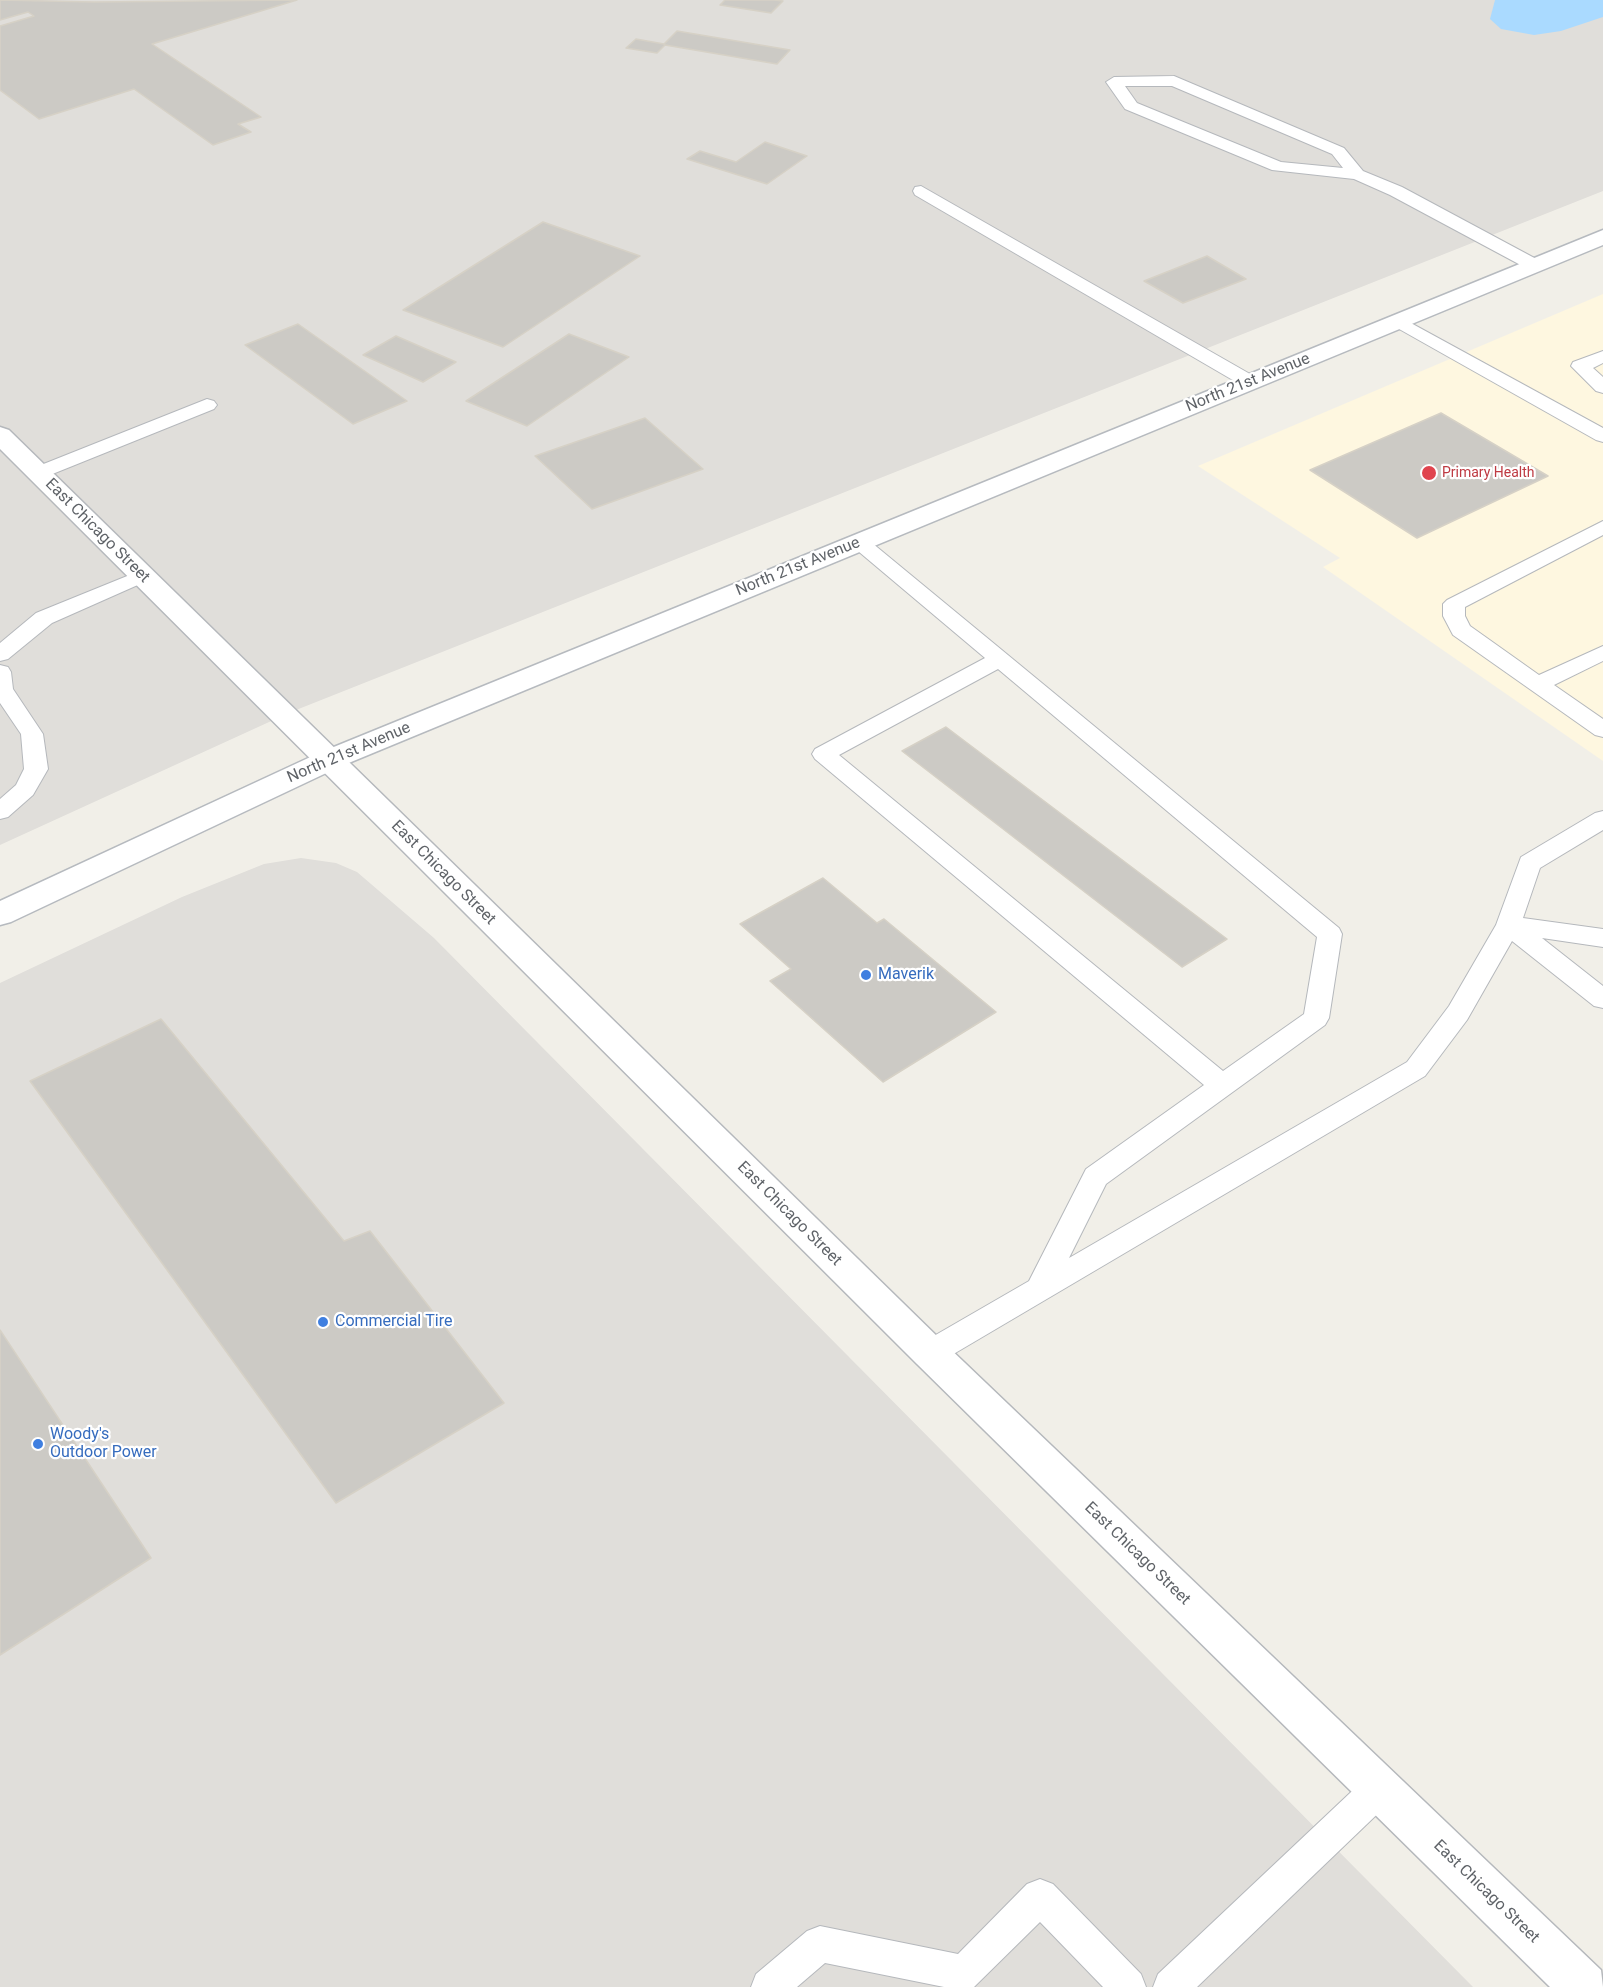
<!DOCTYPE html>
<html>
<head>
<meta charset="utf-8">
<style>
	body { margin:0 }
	canvas { display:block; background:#f1efe8 }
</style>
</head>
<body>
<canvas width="1603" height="1987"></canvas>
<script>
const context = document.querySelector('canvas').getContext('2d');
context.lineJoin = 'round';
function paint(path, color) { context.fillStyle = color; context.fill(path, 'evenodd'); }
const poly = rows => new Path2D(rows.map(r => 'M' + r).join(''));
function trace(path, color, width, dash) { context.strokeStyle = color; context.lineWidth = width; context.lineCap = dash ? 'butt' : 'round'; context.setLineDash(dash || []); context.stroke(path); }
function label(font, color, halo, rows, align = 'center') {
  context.font = font + ' Roboto,sans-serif'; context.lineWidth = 4.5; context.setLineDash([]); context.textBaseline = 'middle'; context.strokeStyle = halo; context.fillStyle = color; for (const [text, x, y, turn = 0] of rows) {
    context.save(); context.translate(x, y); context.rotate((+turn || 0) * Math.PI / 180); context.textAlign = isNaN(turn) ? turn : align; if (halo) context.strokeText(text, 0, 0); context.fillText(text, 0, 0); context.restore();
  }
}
paint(poly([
	[1603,294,1603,761,1323,567,1340,558,1198,466]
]), '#fef7e0');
paint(poly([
	[0,0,1603,0,1603,191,291,712,0,845],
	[301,858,336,863,357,872,434,938,1473,1987,0,1987,0,983,182,897,264,864]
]), '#e0deda');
paint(poly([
	[1495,0,1603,0,1603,17,1561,31,1534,35,1501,29,1490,19]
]), '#aadaff');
const building = poly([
	[0,0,94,2,297,0,152,44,261,117,238,124,251,132,213,145,134,89,39,119,0,90,0,26,34,16,28,12,0,20,0,0],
	[725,0,774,0,783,1,771,13,720,5,725,0],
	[677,31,790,50,777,64,665,45,657,53,626,48,636,39,664,44,677,31],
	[765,142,807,156,767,184,687,159,700,151,736,162,765,142],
	[543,222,640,256,503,347,403,310,543,222],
	[1207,256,1246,279,1183,303,1144,281,1207,256],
	[298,324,407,401,353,424,245,345,298,324],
	[569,334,629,357,527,426,466,401,569,334],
	[396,336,456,362,423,382,363,355,396,336],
	[1441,413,1548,476,1417,538,1310,470,1441,413],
	[645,418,703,469,592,509,535,456,645,418],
	[946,727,1227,939,1182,967,902,751,946,727],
	[823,878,877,923,884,919,996,1012,883,1082,770,981,791,969,740,924,823,878],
	[161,1019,344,1241,370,1231,504,1403,336,1503,30,1081,161,1019],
	[0,1330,151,1558,0,1655,0,1330]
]);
paint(building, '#cccac5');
trace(building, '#d6d1c6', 1.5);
const service = poly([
	[1174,76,1344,148,1363,171,1402,187,1540,261,1543,265,1540,269,1528,269,1390,195,1354,179,1272,170,1125,109,1106,82,1114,77,1174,76],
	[1125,86,1172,86,1332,154,1343,168,1281,162,1137,103,1125,86],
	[921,186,1257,378,1259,382,1257,386,1243,386,915,195,913,191,915,187,921,186],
	[1398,316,1603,428,1603,442,1596,440,1392,325,1389,321,1392,317,1398,316],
	[1603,351,1603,363,1593,368,1603,377,1603,393,1596,391,1571,366,1573,362,1603,351],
	[207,399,214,401,217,405,214,409,45,477,38,479,31,477,28,473,31,469,207,399],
	[1603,521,1603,535,1465,607,1465,616,1470,626,1539,675,1603,646,1603,661,1554,685,1603,719,1603,737,1595,735,1453,635,1443,616,1443,604,1447,600,1603,521],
	[859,536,866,538,1339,928,1342,934,1329,1018,1325,1025,1106,1184,1069,1258,1407,1062,1449,1006,1496,925,1521,857,1595,813,1603,811,1603,830,1540,868,1523,918,1603,929,1603,947,1542,938,1603,986,1603,1008,1594,1006,1512,941,1467,1020,1425,1076,940,1362,930,1365,920,1362,915,1353,920,1344,1029,1281,1086,1169,1204,1085,815,759,812,754,815,749,985,658,852,546,849,542,852,538,859,536],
	[998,669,1317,937,1304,1014,1223,1071,839,755,998,669],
	[142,570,149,572,152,576,149,580,52,623,8,659,0,661,0,643,36,613,142,570],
	[0,665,8,667,11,672,13,689,43,734,48,769,33,795,8,817,0,819,0,799,16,785,24,769,21,734,0,703,0,665],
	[1379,1772,1391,1777,1396,1789,1391,1801,1197,1987,1153,1987,1158,1974,1367,1777,1379,1772],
	[1040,1879,1053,1884,1141,1974,1146,1987,1103,1987,1040,1922,974,1987,944,1987,825,1963,797,1987,751,1987,756,1974,807,1931,820,1926,958,1954,1027,1884,1040,1879]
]);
const tertiary = poly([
	[0,427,9,430,943,1342,1601,1970,1603,1987,1550,1987,917,1364,0,449,0,427]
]);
const secondary = poly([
	[1603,230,1603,245,339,767,11,922,0,925,0,901,319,753,1603,230]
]);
trace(service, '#b5b8bc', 2);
trace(tertiary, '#b5b8bc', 3);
trace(secondary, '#b6babf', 3);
paint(service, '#fff');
paint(tertiary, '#fff');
paint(secondary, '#fff');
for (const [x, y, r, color] of [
	[1429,473,8,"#e0444e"],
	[866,975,6,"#3f7fe0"],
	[323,1322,6,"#3f7fe0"],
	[38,1444,6,"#3f7fe0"]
]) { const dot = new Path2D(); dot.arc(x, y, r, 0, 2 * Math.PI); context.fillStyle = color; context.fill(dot); trace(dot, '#fff', 2); }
label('14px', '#be3a42', '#fff', [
	["Primary Health",1442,473]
], 'left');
label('16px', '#5f6368', '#fff', [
	["North 21st Avenue",1248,383,-22],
	["East Chicago Street",97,531,45],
	["North 21st Avenue",798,567,-22],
	["North 21st Avenue",349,753,-23],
	["East Chicago Street",443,873,45],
	["East Chicago Street",789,1214,45],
	["East Chicago Street",1137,1554,44],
	["East Chicago Street",1486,1892,44]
]);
label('16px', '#366cbe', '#fff', [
	["Maverik",878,975],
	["Commercial Tire",335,1322],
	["Woody's",50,1435],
	["Outdoor Power",50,1453]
], 'left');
</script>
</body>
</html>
